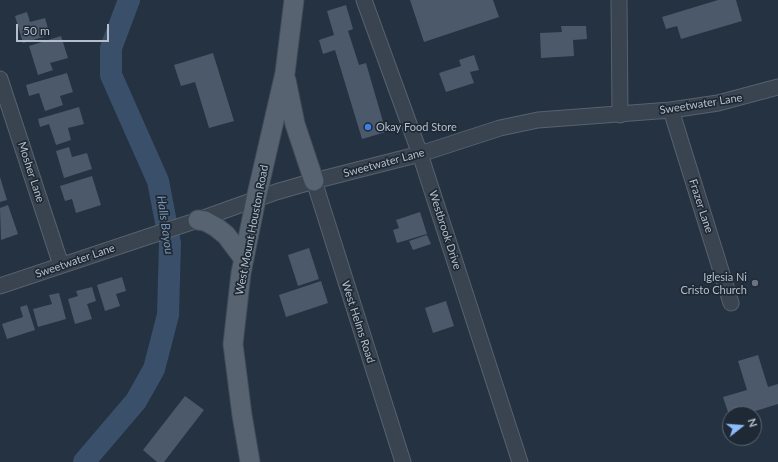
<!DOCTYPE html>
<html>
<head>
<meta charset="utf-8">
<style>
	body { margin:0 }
	#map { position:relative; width:778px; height:462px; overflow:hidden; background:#253241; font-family:Lato,sans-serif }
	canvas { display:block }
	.north { position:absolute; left:722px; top:406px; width:40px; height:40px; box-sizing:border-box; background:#1e2935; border:1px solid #5a6571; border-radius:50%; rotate:73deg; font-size:11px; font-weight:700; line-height:16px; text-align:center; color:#b5bfcb }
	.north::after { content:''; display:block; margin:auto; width:14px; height:18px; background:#8bbbfa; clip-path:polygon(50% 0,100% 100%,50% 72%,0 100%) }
	.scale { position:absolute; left:16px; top:24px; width:93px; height:18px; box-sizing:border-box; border:2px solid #b5bfcb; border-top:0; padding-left:5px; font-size:12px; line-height:14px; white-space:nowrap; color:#b5bfcb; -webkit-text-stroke:3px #1e2935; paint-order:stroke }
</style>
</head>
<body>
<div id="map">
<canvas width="778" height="462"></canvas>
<div class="north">N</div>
<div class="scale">50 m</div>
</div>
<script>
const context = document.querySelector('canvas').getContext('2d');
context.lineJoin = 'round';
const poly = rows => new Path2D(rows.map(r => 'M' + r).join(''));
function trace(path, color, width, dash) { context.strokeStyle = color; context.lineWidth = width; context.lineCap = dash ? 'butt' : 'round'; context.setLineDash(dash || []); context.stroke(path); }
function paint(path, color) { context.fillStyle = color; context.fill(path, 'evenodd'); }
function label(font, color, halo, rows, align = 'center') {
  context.font = font + ' Lato,sans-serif'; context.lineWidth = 3.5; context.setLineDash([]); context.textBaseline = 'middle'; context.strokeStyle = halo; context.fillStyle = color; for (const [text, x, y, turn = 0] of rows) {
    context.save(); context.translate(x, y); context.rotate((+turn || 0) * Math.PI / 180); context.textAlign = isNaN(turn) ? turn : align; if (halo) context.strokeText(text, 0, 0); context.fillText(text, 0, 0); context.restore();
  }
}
trace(poly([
	[84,462,136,401,154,369,168,315,170,243,158,181,111,75,111,48,129,0]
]), '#3a506a', 22);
paint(poly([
	[410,0,493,0,499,17,424,42],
	[718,0,736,0,742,21,681,39,677,26,666,29,662,17],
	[346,5,353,29,348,31,359,65,366,63,386,132,362,139,335,50,323,54,319,40,334,35,327,11],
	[27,12,30,22,45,18,50,35,23,43,15,16],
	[561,26,586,26,587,39,573,40,574,56,541,58,540,33,562,32],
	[61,36,68,58,50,63,53,70,38,75,29,46],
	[213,53,234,121,209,128,195,82,181,86,174,65],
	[474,55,479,70,470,72,474,83,446,92,439,73,461,66,459,60],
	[67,73,73,92,60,96,63,105,45,111,39,93,29,96,26,85],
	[79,107,84,124,68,128,71,140,56,145,49,124,40,127,38,119],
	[69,147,72,157,87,153,92,169,64,178,56,151],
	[92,176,101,205,76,213,72,199,65,201,60,186],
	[0,177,7,200,0,202],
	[8,205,18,234,1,240,0,208],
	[420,212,427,234,397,243,393,230,399,228,396,220],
	[427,235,431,244,413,250,409,241],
	[309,248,319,279,298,286,288,255],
	[122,277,126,291,116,294,120,306,105,311,97,285],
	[321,281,328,303,286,317,279,295],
	[92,287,96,301,87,304,92,319,75,324,68,299,78,296,76,291],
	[59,293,66,319,38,327,33,309,52,304,49,295],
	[446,301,454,326,433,333,425,308],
	[27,305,35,330,7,339,2,324,23,317,20,307],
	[758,355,768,387,778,384,778,404,746,414,730,414,730,418,723,397,747,390,738,361],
	[185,396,204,410,164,462,157,462,143,450]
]), '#4b596a');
const minor = poly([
	[364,0,420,154,520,462],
	[619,0,620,115],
	[0,79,61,265],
	[671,110,731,303],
	[314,181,403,462],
	[0,286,198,220,276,192,314,181,420,154,500,128,538,120,671,110,718,103,778,87]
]);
const major = poly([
	[286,80,295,124,314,181],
	[198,220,205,221,216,227,226,235,244,259],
	[250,462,242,415,233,344,241,273,256,199,285,73,294,0]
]);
trace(minor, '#57626e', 17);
trace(major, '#424d59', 21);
trace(minor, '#394450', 15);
trace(major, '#576370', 19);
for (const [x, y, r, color] of [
	[368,127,4,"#3f7fe0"],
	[755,283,4,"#6b7280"]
]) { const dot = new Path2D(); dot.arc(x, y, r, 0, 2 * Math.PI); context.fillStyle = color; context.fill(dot); trace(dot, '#1e2935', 1.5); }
label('11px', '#b5bfcb', '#1e2935', [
	["Sweetwater Lane",701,104,-9],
	["Sweetwater Lane",384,163,-15],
	["Mosher Lane",31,172,72],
	["Frazer Lane",701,206,72],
	["West Mount Houston Road",252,230,-79],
	["Westbrook Drive",445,230,72],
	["Sweetwater Lane",75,261,-19],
	["West Helms Road",358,322,72]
]);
label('11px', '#b5bfcb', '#1e2935', [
	["Okay Food Store",376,127],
	["Iglesia Ni",747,277,"right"],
	["Cristo Church",747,290,"right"]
], 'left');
label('italic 12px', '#7c96b2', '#1e2935', [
	["Halls Bayou",165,225,82]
]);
</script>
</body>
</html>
